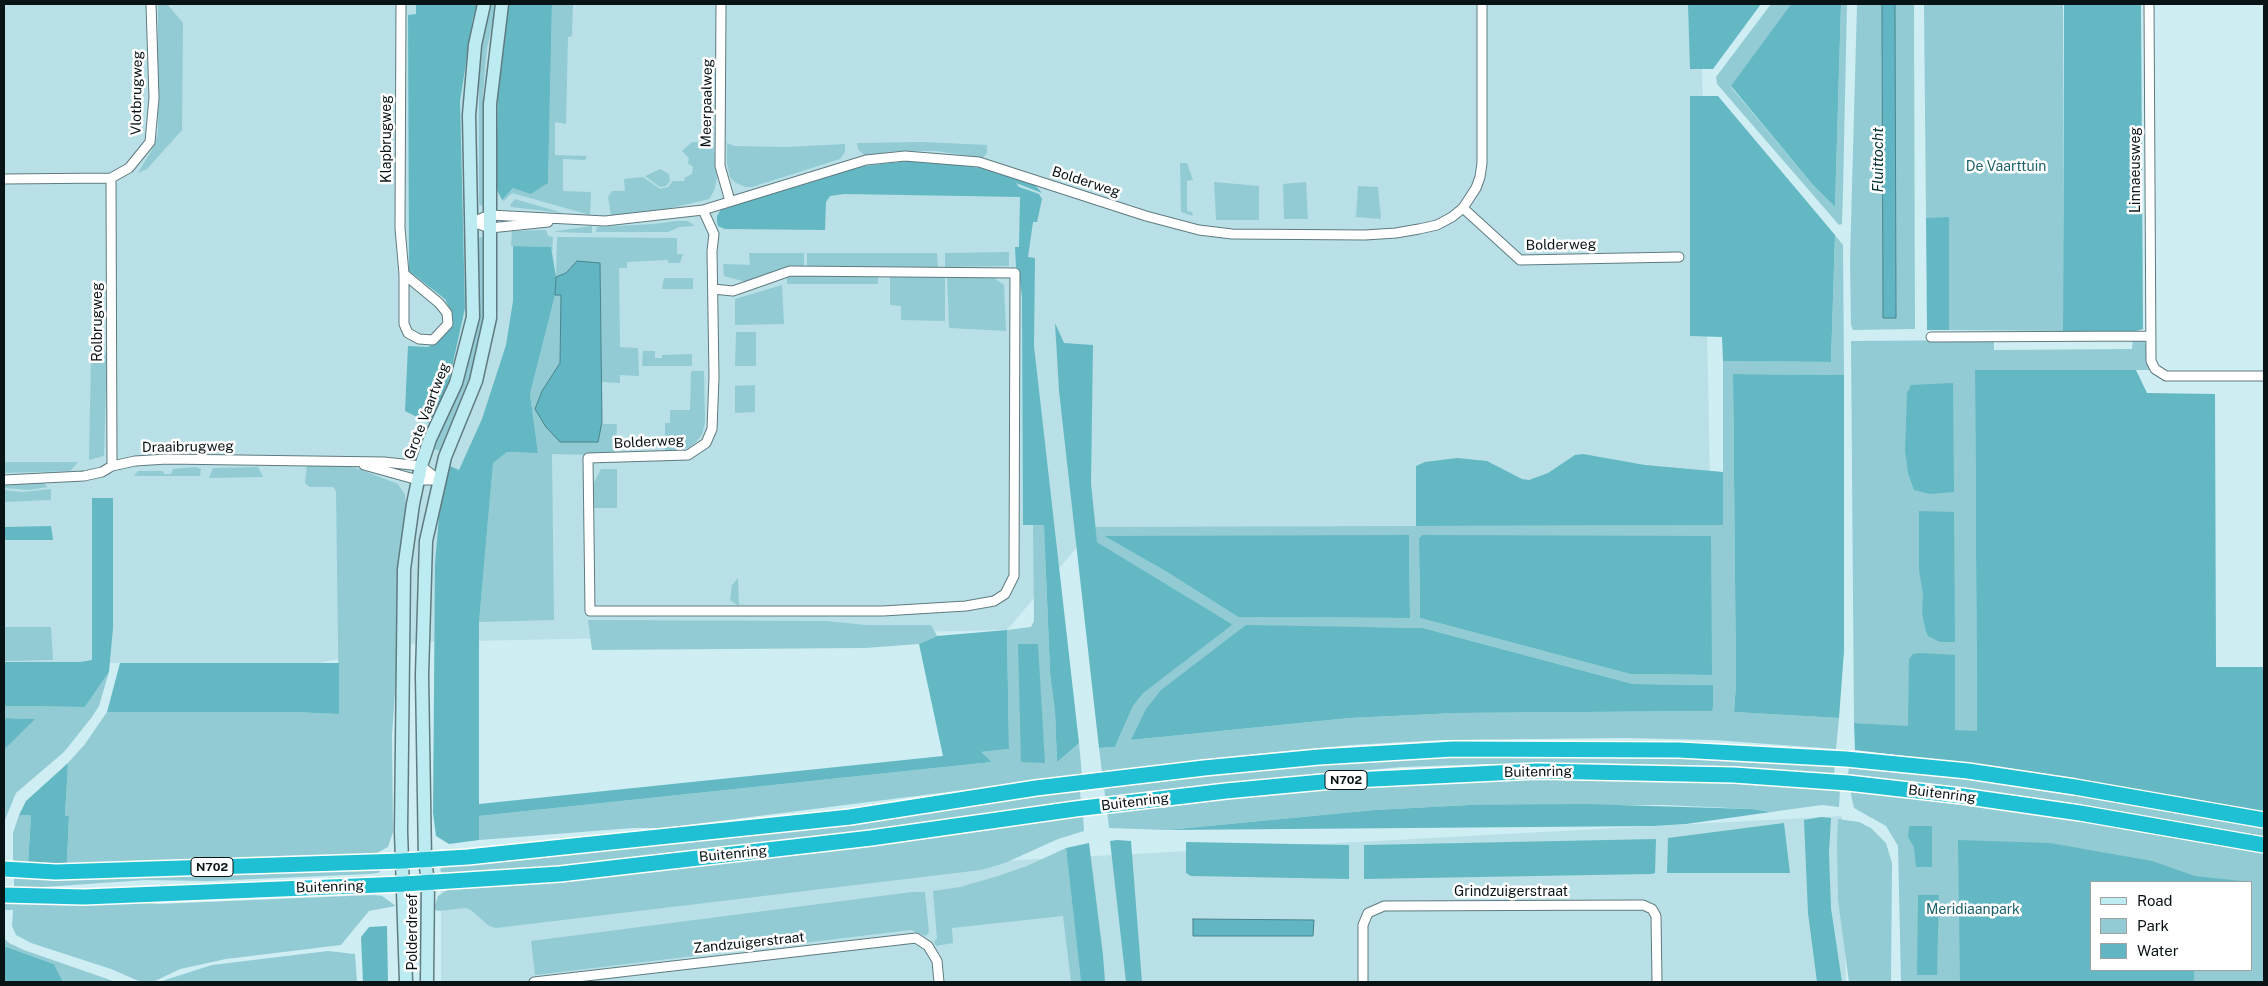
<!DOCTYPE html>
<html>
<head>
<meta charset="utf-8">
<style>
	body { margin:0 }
	#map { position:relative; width:2268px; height:986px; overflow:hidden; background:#cfeef3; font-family:"Public Sans",sans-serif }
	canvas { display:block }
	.frame { position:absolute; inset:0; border:5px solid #081315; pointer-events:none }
	.legend { position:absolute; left:2090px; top:881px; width:162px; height:90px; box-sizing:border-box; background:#fff; border:1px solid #9ca1a1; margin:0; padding:6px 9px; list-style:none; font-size:15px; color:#081315 }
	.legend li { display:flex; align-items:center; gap:10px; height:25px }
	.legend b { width:25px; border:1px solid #9ca1a1 }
</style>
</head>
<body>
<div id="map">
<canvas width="2268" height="986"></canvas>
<div class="frame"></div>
<ul class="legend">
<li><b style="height:6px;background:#bcecf2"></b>Road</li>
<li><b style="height:14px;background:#92cbd3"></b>Park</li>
<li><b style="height:14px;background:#62b5c2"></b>Water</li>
</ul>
</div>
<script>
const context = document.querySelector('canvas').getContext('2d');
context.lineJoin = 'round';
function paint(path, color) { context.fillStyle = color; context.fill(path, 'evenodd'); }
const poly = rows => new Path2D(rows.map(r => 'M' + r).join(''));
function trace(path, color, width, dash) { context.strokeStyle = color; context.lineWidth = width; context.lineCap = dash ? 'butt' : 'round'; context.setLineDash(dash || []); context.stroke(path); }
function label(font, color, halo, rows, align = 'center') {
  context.font = font + ' "Public Sans",sans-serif'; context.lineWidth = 5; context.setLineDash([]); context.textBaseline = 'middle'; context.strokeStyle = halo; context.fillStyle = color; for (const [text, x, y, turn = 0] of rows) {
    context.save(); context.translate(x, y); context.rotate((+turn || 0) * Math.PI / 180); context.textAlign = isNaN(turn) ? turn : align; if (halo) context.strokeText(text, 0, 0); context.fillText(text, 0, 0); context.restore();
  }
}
paint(poly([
	[4,4,1701,4,1711,536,1094,527,1007,630,422,642,319,663,4,663],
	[1842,816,1846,982,441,982,441,891]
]), '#b9e0e6');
paint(poly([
	[158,4,167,4,183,23,182,130,147,169,138,173,153,148,158,133],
	[489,4,497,4,487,48,485,68,483,96,485,203,482,206,479,204,479,62,481,39],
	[552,4,573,4,572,36,568,37,566,124,555,122,555,155,587,156,585,160,563,159,563,191,591,192,590,215,512,193,504,201,502,200,513,188,548,183],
	[1771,4,1791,4,1731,87,1813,185,1835,207,1841,4,1847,4,1843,191,1842,224,1839,225,1717,84,1716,77],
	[1857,4,1882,4,1883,318,1896,318,1895,4,1914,4,1915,329,1853,330,1851,325,1850,260],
	[1924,4,2063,4,2063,331,1949,330,1949,218,1926,218],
	[704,84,706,84,706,142,708,142,709,84,713,89,713,143,717,179,714,191,709,199,654,212,611,215,608,197,612,191,625,191,624,179,643,177,660,189,668,187,673,181,685,181,684,178,692,174,693,167,688,163,689,158,682,151,692,142,705,142],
	[923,142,987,145,987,153,983,158,936,151,895,151,865,156,858,149,857,143],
	[727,143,734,146,787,147,845,144,845,152,840,159,752,187,746,187,736,183,730,177,727,163],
	[1180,163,1187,163,1193,180,1187,181,1187,211,1192,212,1193,216,1181,212],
	[660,169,669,174,670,181,666,186,660,187,645,176],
	[1214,182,1259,186,1259,220,1216,220],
	[1306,182,1308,219,1284,219,1283,184],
	[1358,186,1378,187,1381,219,1356,217],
	[515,199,563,213,511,207,510,205],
	[676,221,688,221,695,226,680,227,668,232,596,232,597,227,654,224],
	[592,226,592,233,555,232,557,231],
	[546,230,548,236,553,237,552,254,551,247,511,246,512,231],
	[1835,235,1843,245,1844,375,1733,374,1736,684,1734,712,1839,718,1836,749,1714,740,1624,738,1443,740,1352,745,1255,754,1102,772,1099,748,1115,747,1133,706,1142,693,1231,626,1232,624,1097,542,1094,527,1723,525,1723,361,1831,362],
	[1422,535,1712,675,1630,674,1420,618,1419,538],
	[1104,536,1409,536,1410,618,1238,617,1167,572],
	[1246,626,1423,628,1633,684,1713,685,1712,711,1456,713,1350,718,1131,740],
	[480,237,485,238,483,324,479,345,471,373,440,451,430,448,462,369,476,239],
	[557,237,677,238,677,254,683,254,680,263,669,263,667,260,627,262,627,268,619,268,620,347,638,348,639,376,620,375,620,383,602,382,600,263,577,261,566,273,556,277],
	[1009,252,1009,266,945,267,945,253],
	[749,253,804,253,804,269,746,282,724,276,723,264,750,265],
	[807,253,937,253,938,269,807,268],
	[787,274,878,274,878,284,787,284],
	[893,274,945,274,945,321,901,320,901,306,890,305,890,277,893,277],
	[947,274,990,275,1004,285,1006,331,949,328],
	[664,278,693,278,693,289,662,289],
	[782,285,784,324,735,325,735,299],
	[555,295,561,295,560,363,542,391,602,427,602,424,617,424,616,451,591,455,552,454,554,620,479,622,493,463,507,452,538,453,530,394],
	[736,332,756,332,756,366,735,366],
	[2133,339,2143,340,2147,345,2149,370,1975,370,1977,732,1854,723,1851,341,1994,340,1994,350,2132,349],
	[643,351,655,351,655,358,662,358,662,355,692,354,692,366,642,366],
	[107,352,104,456,89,460,91,354],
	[691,371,704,371,705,422,702,435,694,444,688,448,665,451,665,423,670,423,670,410,690,410],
	[755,385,755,412,735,413,735,386],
	[4,462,78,462,70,471,4,473],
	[307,464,342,465,359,469,398,484,405,495,406,507,397,572,397,663,392,735,393,832,388,847,377,853,327,856,146,863,67,863,69,816,65,816,68,763,85,744,107,712,292,712,339,714,336,491,333,487,310,487,305,483],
	[195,467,201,469,200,476,134,476,138,471,163,471,164,474,171,474,173,469],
	[258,467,263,477,209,478,213,468],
	[601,469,617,469,617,508,592,508,592,486],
	[42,481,48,487,29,490,4,488,4,482],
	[51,489,51,500,4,502,4,490,22,492],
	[1033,525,1044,525,1050,673,1055,712,1057,761,1079,743,1082,775,664,828,633,828,479,840,479,816,992,762,980,752,1009,749,1007,630,1031,627,1034,621],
	[738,578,739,606,730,600,732,585],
	[588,620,826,621,866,625,931,625,937,636,919,644,865,648,592,650],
	[4,627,51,627,53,660,4,661],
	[109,672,99,706,92,717,64,752,16,793,4,822,4,750,34,719,4,718,4,706,85,707],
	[1429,754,1702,754,1835,763,1834,774,1738,768,1586,763,1487,764,1402,767,1198,786,1105,797,1104,785],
	[1849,764,1969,777,2264,824,2264,839,1848,778],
	[1490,777,1673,778,1840,789,1839,807,1822,805,1771,812,1752,809,1663,805,1469,805,1374,810,1167,830,1109,828,1107,810,1209,797],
	[1850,790,1953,800,2093,820,2264,853,2264,982,1901,982,1898,846,1886,826,1854,808],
	[2092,882,2252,882,2252,970,2092,970],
	[1080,791,1081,803,829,837,540,869,442,875,440,869,445,866,521,860,742,836],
	[19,815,31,815,28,863,13,863,13,833],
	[1083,815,1084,831,1058,839,1005,863,981,870,496,928,489,926,472,911,466,908,438,911,434,909,438,896,451,888],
	[1838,819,1859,822,1871,828,1886,843,1892,863,1891,982,1849,982,1838,900,1837,841],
	[1066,848,1081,982,1071,982,1063,916,952,928,953,943,936,946,934,942,937,938,933,891,960,887,998,876,1027,866],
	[383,869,378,873,369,874,209,881,146,880,14,889,14,875],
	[912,892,925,892,929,932,926,936,911,930,535,975,531,941],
	[373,895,382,896,396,906,369,911,341,945,226,959,180,969,153,982,141,982,111,969,31,943,16,935,12,926,13,910,4,910,4,900,123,901,159,904],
	[4,938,9,943,24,950,116,982,63,982,54,964,4,946],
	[328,951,355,954,357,982,159,982,212,965]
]), '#92cbd3');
paint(poly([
	[416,4,478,4,473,18,460,101,465,308,448,385,429,423,405,411,408,346,428,347,440,339,450,328,451,311,445,299,409,271,408,15,416,14],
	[509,4,552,4,548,183,531,194,513,188,502,200,496,188,498,92,503,33],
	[1688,4,1761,4,1713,69,1690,69],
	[1791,4,1841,4,1835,207,1813,185,1731,86],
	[2064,4,2141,4,2143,329,2136,331,2063,331],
	[1690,96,1718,96,1835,235,1831,362,1723,361,1722,337,1690,336],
	[917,160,981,168,1034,184,1042,193,1016,183,1019,187,1039,194,1042,199,1037,222,1033,222,1028,257,1035,258,1034,346,1079,743,1057,762,1055,712,1050,673,1044,525,1023,525,1022,297,1019,272,1016,267,1015,247,1019,247,1020,197,844,194,830,196,826,202,825,230,725,229,718,226,717,222,717,216,723,206,856,167],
	[1949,217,1949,330,1927,330,1926,218],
	[513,246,551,247,556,277,555,295,530,394,538,453,507,452,493,463,479,622,479,804,943,756,919,644,937,636,1007,630,1009,749,981,752,992,762,479,816,479,840,449,844,436,836,433,813,435,564,441,492,450,466,459,470,482,419,506,345,513,301],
	[1055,323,1064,343,1093,345,1091,483,1097,542,1232,624,1231,626,1143,693,1133,706,1115,747,1099,748,1059,391],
	[1975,370,2136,370,2147,393,2215,394,2216,667,2264,667,2264,812,1930,759,1855,750,1854,723,1908,726,1909,659,1913,654,1919,653,1955,655,1955,730,1977,731],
	[1733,374,1844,375,1844,651,1839,718,1734,712,1736,684],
	[1953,383,1954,492,1930,494,1914,490,1908,473,1905,451,1907,393,1911,385],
	[1583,454,1645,465,1723,472,1723,525,1416,526,1416,466,1425,462,1457,458,1487,461,1522,479,1529,480,1548,473,1575,455],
	[92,498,113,498,113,628,109,672,85,707,4,706,4,662,80,662,92,660],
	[1919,511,1954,512,1955,642,1940,642,1928,636,1925,628,1922,612,1923,595,1919,570],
	[51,526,53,540,4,540,4,527],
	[1409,535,1410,618,1238,617,1167,572,1104,536],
	[1422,535,1711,536,1712,675,1630,674,1420,618,1419,538],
	[1246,625,1423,628,1633,684,1713,685,1713,707,1712,711,1456,713,1350,718,1131,740,1146,709,1161,690],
	[1018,644,1038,644,1045,763,1021,762],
	[120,663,339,663,339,714,292,712,107,712],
	[4,718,35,719,4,750],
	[68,763,65,816,69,816,67,863,28,863,31,815,19,815,26,801],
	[1584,804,1752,809,1771,812,1686,824,1654,826,1167,830,1374,810,1469,805],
	[1821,817,1831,818,1829,853,1831,908,1842,982,1817,982,1808,913,1804,820],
	[1784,823,1790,873,1667,873,1668,838],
	[1909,826,1932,826,1932,867,1916,867,1914,847,1908,837],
	[1656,839,1655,873,1651,874,1364,879,1364,845],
	[1117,840,1131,841,1142,982,1126,982,1110,841],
	[1958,840,2050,843,2152,861,2195,876,2251,882,2092,882,2092,970,2194,970,2194,982,1960,982],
	[1186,842,1349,845,1349,879,1191,876,1186,873],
	[1089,843,1103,955,1105,982,1081,982,1066,848],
	[1918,895,1939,895,1937,975,1917,975],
	[387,926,388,982,363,982,361,937,369,927],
	[4,946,54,964,63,982,4,982]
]), '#64b8c4');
const water = poly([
	[1882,4,1895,4,1896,318,1883,318,1882,4],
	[577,261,600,263,602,422,598,442,560,442,546,427,535,409,542,391,560,363,561,295,555,295,556,277,566,273,577,261],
	[1193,919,1314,920,1313,936,1193,936,1193,919]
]);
paint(water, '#62b5c2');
trace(water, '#47848e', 1);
const street = poly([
	[401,4,400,228,404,274,404,324,408,333,419,339,433,340,448,324,447,313,439,303,404,274],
	[721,4,720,166,730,201],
	[2149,4,2151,361,2155,369,2166,376,2264,376],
	[111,178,112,466],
	[4,179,111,178,129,168,150,142,154,98,151,4],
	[1463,208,1520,260,1679,257],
	[703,210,714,234,712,251,714,377,712,429,706,443,688,455,588,458,590,611,883,611,966,606,994,601,1005,594,1014,576,1015,273,790,271,733,291,713,289],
	[472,222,490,215,605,221,703,210,866,160,905,156,979,162,1146,216,1199,230,1232,234,1365,235,1396,233,1419,229,1437,225,1452,217,1463,208,1476,188,1480,177,1482,163,1482,4],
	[472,222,490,228,548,222],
	[1931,337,2151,336],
	[364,465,418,480,439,480],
	[4,480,84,476,102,472,112,466,135,461,167,459,384,462,421,466,439,480],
	[534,982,916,938,928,946,937,961,939,982],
	[1363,982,1363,925,1368,913,1384,906,1643,905,1652,909,1656,916,1657,982]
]);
const secondary = poly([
	[406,982,401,831,404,569,413,504,421,466,430,439,456,383,473,317,469,115,475,45,484,4],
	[427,982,428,882,425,860,422,675,426,541,445,457,476,381,490,318,490,104,502,4]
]);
const highway = poly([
	[4,869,56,872,402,861,468,857,850,817,1036,788,1204,768,1319,757,1453,749,1679,750,1846,759,1968,771,2075,787,2264,820],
	[4,895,84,897,404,884,560,874,871,838,1075,809,1226,791,1333,781,1537,771,1734,775,1848,783,1962,796,2080,813,2264,845]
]);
trace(street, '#5f7b80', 11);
trace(secondary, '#5f7b80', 15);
trace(highway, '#fff', 18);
trace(street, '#fff', 9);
trace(secondary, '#bcecf2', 12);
trace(highway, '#1fc0d3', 15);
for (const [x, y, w] of [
	[1346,780,42],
	[212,867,42]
]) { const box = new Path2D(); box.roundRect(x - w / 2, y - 9.5, w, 19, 4); context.fillStyle = '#fff'; context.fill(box); trace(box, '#081315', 1); }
label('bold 12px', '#081315', null, [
	["N702",1346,780],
	["N702",212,867]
]);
label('14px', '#081315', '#fff', [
	["Vlotbrugweg",137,93,-89],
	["Meerpaalweg",707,103,-89],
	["Klapbrugweg",387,139,-90],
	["Linnaeusweg",2136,170,-90],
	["Bolderweg",1086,182,18],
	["Bolderweg",1561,245,-1],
	["Rolbrugweg",98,322,-90],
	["Grote Vaartweg",427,411,-69],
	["Bolderweg",649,442,-3],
	["Draaibrugweg",188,447,-1],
	["Buitenring",1538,772,-1],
	["Buitenring",1942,794,7],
	["Buitenring",1135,802,-7],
	["Buitenring",733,854,-6],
	["Buitenring",330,887,-2],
	["Grindzuigerstraat",1511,892],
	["Polderdreef",413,932,-90],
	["Zandzuigerstraat",749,943,-6]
]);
label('14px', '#1d626b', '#fff', [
	["De Vaarttuin",2006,167],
	["Meridiaanpark",1973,910]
]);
label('italic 15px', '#063136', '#fff', [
	["Fluittocht",1878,160,-90]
]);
</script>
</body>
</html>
